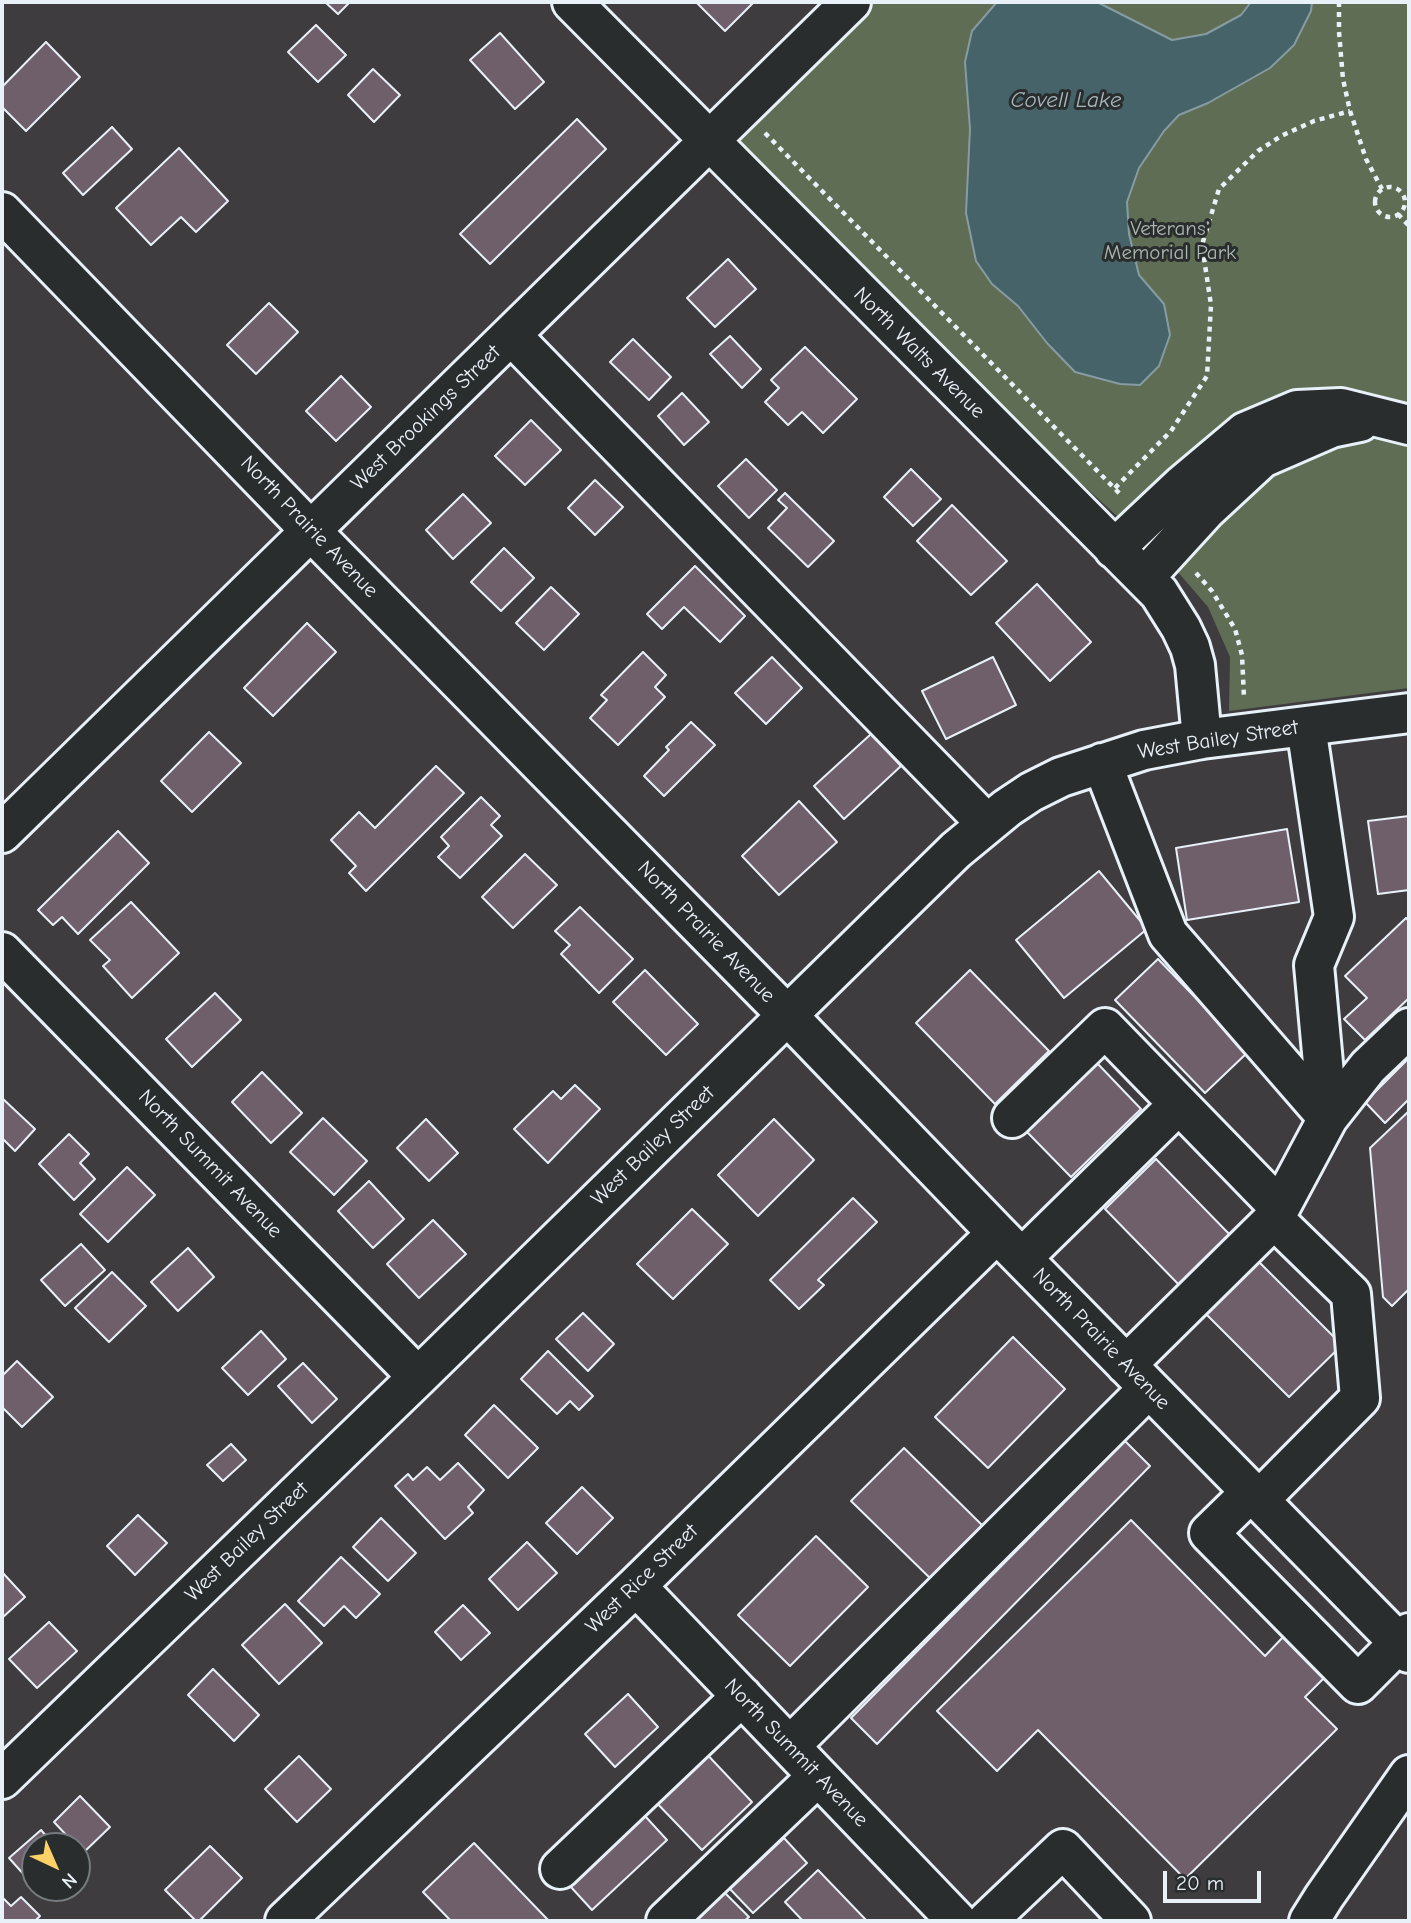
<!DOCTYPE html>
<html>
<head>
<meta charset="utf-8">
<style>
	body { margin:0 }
	#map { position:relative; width:1411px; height:1923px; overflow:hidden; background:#3f3c40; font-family:"Comic Neue",sans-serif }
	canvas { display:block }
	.frame { position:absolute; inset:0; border:4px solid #e8f1f8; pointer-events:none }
	.north { position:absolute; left:21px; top:1832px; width:70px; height:70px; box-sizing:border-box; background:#2a2d2e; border:2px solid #767b7f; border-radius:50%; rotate:136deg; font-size:19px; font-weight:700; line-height:28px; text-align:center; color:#e8f1f8 }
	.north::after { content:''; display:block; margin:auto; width:24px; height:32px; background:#ffd166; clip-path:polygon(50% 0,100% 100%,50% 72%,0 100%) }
	.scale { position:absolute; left:1163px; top:1871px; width:98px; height:32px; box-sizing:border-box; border:4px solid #e8f1f8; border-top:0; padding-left:9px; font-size:21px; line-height:24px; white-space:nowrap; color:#e8f1f8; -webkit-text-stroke:5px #2a2d2e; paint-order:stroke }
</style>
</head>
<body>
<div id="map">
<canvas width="1411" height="1923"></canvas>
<div class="frame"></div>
<div class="north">N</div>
<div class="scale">20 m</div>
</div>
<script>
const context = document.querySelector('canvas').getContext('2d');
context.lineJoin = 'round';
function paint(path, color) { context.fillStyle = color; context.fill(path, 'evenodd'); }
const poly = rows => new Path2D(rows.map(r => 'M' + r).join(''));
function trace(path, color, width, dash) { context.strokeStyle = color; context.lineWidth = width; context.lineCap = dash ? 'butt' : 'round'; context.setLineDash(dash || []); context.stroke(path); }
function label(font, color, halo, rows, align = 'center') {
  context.font = font + ' "Comic Neue",sans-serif'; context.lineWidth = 6; context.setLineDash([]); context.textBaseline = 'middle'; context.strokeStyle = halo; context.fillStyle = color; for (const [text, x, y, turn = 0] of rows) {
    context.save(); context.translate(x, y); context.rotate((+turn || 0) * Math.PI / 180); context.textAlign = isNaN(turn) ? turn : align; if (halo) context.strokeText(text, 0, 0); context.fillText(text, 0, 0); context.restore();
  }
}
paint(poly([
	[851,2,1409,2,1409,688,1229,711,1230,657,1208,607,1177,571,709,142]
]), '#5f6d54');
const water = poly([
	[997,2,1097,2,1172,40,1206,34,1241,15,1251,2,1312,2,1311,11,1294,45,1270,68,1208,103,1179,115,1164,131,1139,168,1127,202,1129,234,1139,275,1164,304,1170,335,1159,366,1140,385,1120,384,1075,372,1047,343,1018,306,992,284,976,261,966,213,970,129,965,62,972,31,997,2]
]);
paint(water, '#456368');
trace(water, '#869ca2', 2);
const building = poly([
	[325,2,350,2,338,14,325,2],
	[696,2,754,2,725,31,696,2],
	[316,25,346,55,318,82,288,52,316,25],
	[500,33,544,82,515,109,470,60,500,33],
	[46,42,80,77,26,131,2,107,2,87,46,42],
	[373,69,400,95,374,122,348,95,373,69],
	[577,119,606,149,490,264,460,234,577,119],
	[112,127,132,149,83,195,63,173,112,127],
	[179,148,228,201,196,232,181,217,151,245,116,208,179,148],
	[728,259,756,289,715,327,687,298,728,259],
	[269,303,298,332,256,374,227,345,269,303],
	[730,336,761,369,742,388,710,354,730,336],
	[633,339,671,377,649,400,610,362,633,339],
	[805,347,857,399,823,433,802,412,788,425,765,402,779,388,771,380,805,347],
	[341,376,371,407,336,441,306,411,341,376],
	[682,393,709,422,684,445,658,416,682,393],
	[531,420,561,450,525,485,495,456,531,420],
	[746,459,777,490,749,518,718,486,746,459],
	[911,469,941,499,913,526,884,497,911,469],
	[595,480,623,507,595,535,568,508,595,480],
	[785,493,834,541,808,567,768,528,787,508,778,500,785,493],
	[463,494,491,523,453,559,426,530,463,494],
	[952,505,1007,561,971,595,917,541,952,505],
	[504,548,534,578,501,611,471,582,504,548],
	[695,566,745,616,720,642,684,607,662,629,647,614,695,566],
	[1037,584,1091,642,1050,681,996,623,1037,584],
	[551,587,579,614,544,650,516,623,551,587],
	[307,623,336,652,273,716,244,688,307,623],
	[643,652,666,675,655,687,665,697,618,745,590,718,607,700,601,695,643,652],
	[772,657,802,688,766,724,735,693,772,657],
	[993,657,1016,705,946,739,922,691,993,657],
	[691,722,715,745,664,796,644,776,669,750,666,747,691,722],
	[209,732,241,763,192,812,161,781,209,732],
	[871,734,901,766,844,819,814,786,871,734],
	[436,766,464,793,366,891,349,873,356,866,331,840,359,812,375,828,436,766],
	[481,797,500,816,491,825,502,836,460,878,438,857,449,846,441,837,481,797],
	[799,801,837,842,779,895,742,856,799,801],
	[1409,816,1409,890,1378,894,1368,821,1409,816],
	[1287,829,1299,902,1187,920,1176,848,1287,829],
	[118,831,149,863,78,934,62,917,53,925,38,910,118,831],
	[525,854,557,885,513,928,482,897,525,854],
	[1099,871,1147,929,1064,998,1016,940,1099,871],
	[131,902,179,953,132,998,103,966,110,960,90,940,131,902],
	[580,907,633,959,599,993,561,954,570,945,555,931,580,907],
	[1406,918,1409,921,1409,998,1365,1040,1344,1019,1367,998,1345,976,1406,918],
	[1158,959,1248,1052,1205,1093,1115,1000,1158,959],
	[645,970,698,1024,666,1055,613,1002,645,970],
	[970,970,1049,1051,995,1104,916,1023,970,970],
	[215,993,241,1020,192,1067,166,1039,215,993],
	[1409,1058,1409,1099,1385,1123,1365,1102,1409,1058],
	[1097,1063,1141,1109,1071,1177,1027,1132,1097,1063],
	[262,1072,302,1113,271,1143,232,1102,262,1072],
	[575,1085,600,1109,548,1163,514,1129,553,1091,561,1099,575,1085],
	[2,1098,35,1129,15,1151,2,1138,2,1098],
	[1409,1111,1409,1289,1392,1306,1383,1297,1370,1148,1409,1111],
	[323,1118,367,1161,334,1195,290,1152,323,1118],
	[426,1119,458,1153,429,1181,397,1148,426,1119],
	[774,1119,814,1160,758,1216,718,1175,774,1119],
	[69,1134,89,1154,80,1163,95,1179,74,1200,39,1164,69,1134],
	[1156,1159,1235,1240,1184,1290,1105,1209,1156,1159],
	[127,1167,155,1195,108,1242,80,1214,127,1167],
	[369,1181,404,1219,373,1248,338,1211,369,1181],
	[853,1198,877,1222,818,1280,824,1285,799,1309,770,1280,853,1198],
	[692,1209,728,1244,673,1299,637,1264,692,1209],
	[433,1220,466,1254,419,1298,387,1264,433,1220],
	[81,1244,105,1270,65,1306,41,1280,81,1244],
	[188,1248,214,1277,178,1311,151,1282,188,1248],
	[1258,1261,1342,1345,1289,1397,1205,1313,1258,1261],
	[112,1272,146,1306,109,1342,75,1308,112,1272],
	[583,1313,614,1344,588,1371,556,1339,583,1313],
	[261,1331,286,1359,248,1395,222,1368,261,1331],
	[1013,1337,1065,1389,988,1468,935,1417,1013,1337],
	[548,1351,593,1396,579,1410,570,1401,557,1414,521,1379,548,1351],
	[17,1361,53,1397,22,1427,2,1407,2,1376,17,1361],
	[303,1363,337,1399,312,1423,278,1386,303,1363],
	[494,1405,538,1448,508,1478,465,1435,494,1405],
	[1125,1441,1150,1466,877,1744,851,1718,1125,1441],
	[231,1444,246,1460,223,1481,207,1465,231,1444],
	[904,1448,984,1527,932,1580,851,1501,904,1448],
	[458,1463,484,1490,468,1507,473,1513,445,1539,395,1486,408,1474,413,1480,427,1467,440,1480,458,1463],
	[582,1487,613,1518,577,1554,546,1523,582,1487],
	[138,1515,167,1543,135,1575,107,1546,138,1515],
	[381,1518,416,1553,388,1581,353,1547,381,1518],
	[1131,1520,1265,1656,1284,1636,1325,1677,1305,1697,1337,1729,1185,1879,1038,1730,997,1771,937,1711,1131,1520],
	[816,1536,868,1587,790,1666,738,1615,816,1536],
	[527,1542,557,1573,518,1610,489,1579,527,1542],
	[341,1557,380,1594,356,1618,344,1606,324,1626,298,1601,341,1557],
	[2,1572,25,1597,2,1618,2,1572],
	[285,1604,322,1643,279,1684,242,1645,285,1604],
	[463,1605,490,1633,461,1660,435,1632,463,1605],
	[49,1622,77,1651,37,1688,9,1659,49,1622],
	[213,1669,259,1715,234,1741,188,1695,213,1669],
	[628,1694,658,1727,615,1767,585,1734,628,1694],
	[701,1748,752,1802,702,1850,650,1796,701,1748],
	[299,1756,331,1789,297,1822,265,1789,299,1756],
	[80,1796,110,1827,83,1853,54,1822,80,1796],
	[645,1816,667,1840,592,1910,570,1886,645,1816],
	[41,1830,55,1846,35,1846,35,1887,9,1858,41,1830],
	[784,1838,807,1863,753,1913,730,1889,784,1838],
	[474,1843,549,1921,451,1921,423,1892,474,1843],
	[210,1846,242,1878,199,1921,196,1921,165,1890,210,1846],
	[818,1870,867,1921,803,1921,785,1902,818,1870],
	[725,1893,749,1917,744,1921,696,1921,725,1893],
	[2,1897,11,1906,21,1897,40,1916,35,1921,2,1921,2,1897]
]);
paint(building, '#6f5f6a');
trace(building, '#e8f1f8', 2);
const minor = poly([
	[572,2,1159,593,1181,628,1190,647,1195,665,1202,739],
	[2,212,311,531,787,1015,997,1233,1409,1653],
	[511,335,987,824],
	[1114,549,1182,485,1245,432,1297,410,1341,408,1409,425],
	[1144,578,1207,509,1262,458,1331,428,1360,422],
	[1306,726,1334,917,1314,965,1328,1118],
	[1102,763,1168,934,1328,1118,1274,1219,1126,1365],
	[2,833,851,2],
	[2,952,418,1377],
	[1012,1118,1105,1028,1280,1208],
	[1328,1118,1368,1067,1409,1028],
	[1022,1258,1179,1104],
	[1251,1492,1209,1533,1358,1684,1409,1633],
	[1259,1500,1360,1398,1351,1294,1274,1219],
	[636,1586,957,1921],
	[790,1746,1149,1388],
	[2,1779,418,1377,956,850,1007,808,1031,792,1061,777,1144,750,1202,739,1409,713],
	[560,1869,742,1696],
	[285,1921,636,1586,997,1233],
	[666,1921,818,1776],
	[987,1921,1063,1849,1131,1921],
	[1309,1921,1324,1897,1409,1775]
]);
trace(minor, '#e8f1f8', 44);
trace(poly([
	[1339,2,1339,32,1343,79,1350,111,1366,159,1382,189],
	[765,133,1122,496],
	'1375 202a15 15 0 1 1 30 0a15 15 0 1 1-30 0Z',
	[1398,214,1409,226],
	[1115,488,1171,431,1207,376,1211,305,1202,245,1219,189,1258,151,1281,136,1314,121,1350,111],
	[1196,573,1212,591,1235,629,1242,655,1244,698]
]), '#e8f1f8', 4.5, [5, 5]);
trace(minor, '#2a2d2e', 38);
label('21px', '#aab6ae', '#2a2d2e', [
	["Veterans'",1170,229],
	["Memorial Park",1170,253]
]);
label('21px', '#e8f1f8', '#2a2d2e', [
	["North Walts Avenue",919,353,45],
	["West Brookings Street",426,418,-44],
	["North Prairie Avenue",309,527,46],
	["West Bailey Street",1218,740,-9],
	["North Prairie Avenue",706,932,46],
	["West Bailey Street",653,1146,-44],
	["North Summit Avenue",210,1164,46],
	["North Prairie Avenue",1101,1339,46],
	["West Bailey Street",247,1542,-44],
	["West Rice Street",642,1579,-44],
	["North Summit Avenue",796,1753,46]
]);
label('italic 23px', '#a7b8be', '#2a2d2e', [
	["Covell Lake",1066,100]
]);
</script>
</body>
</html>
